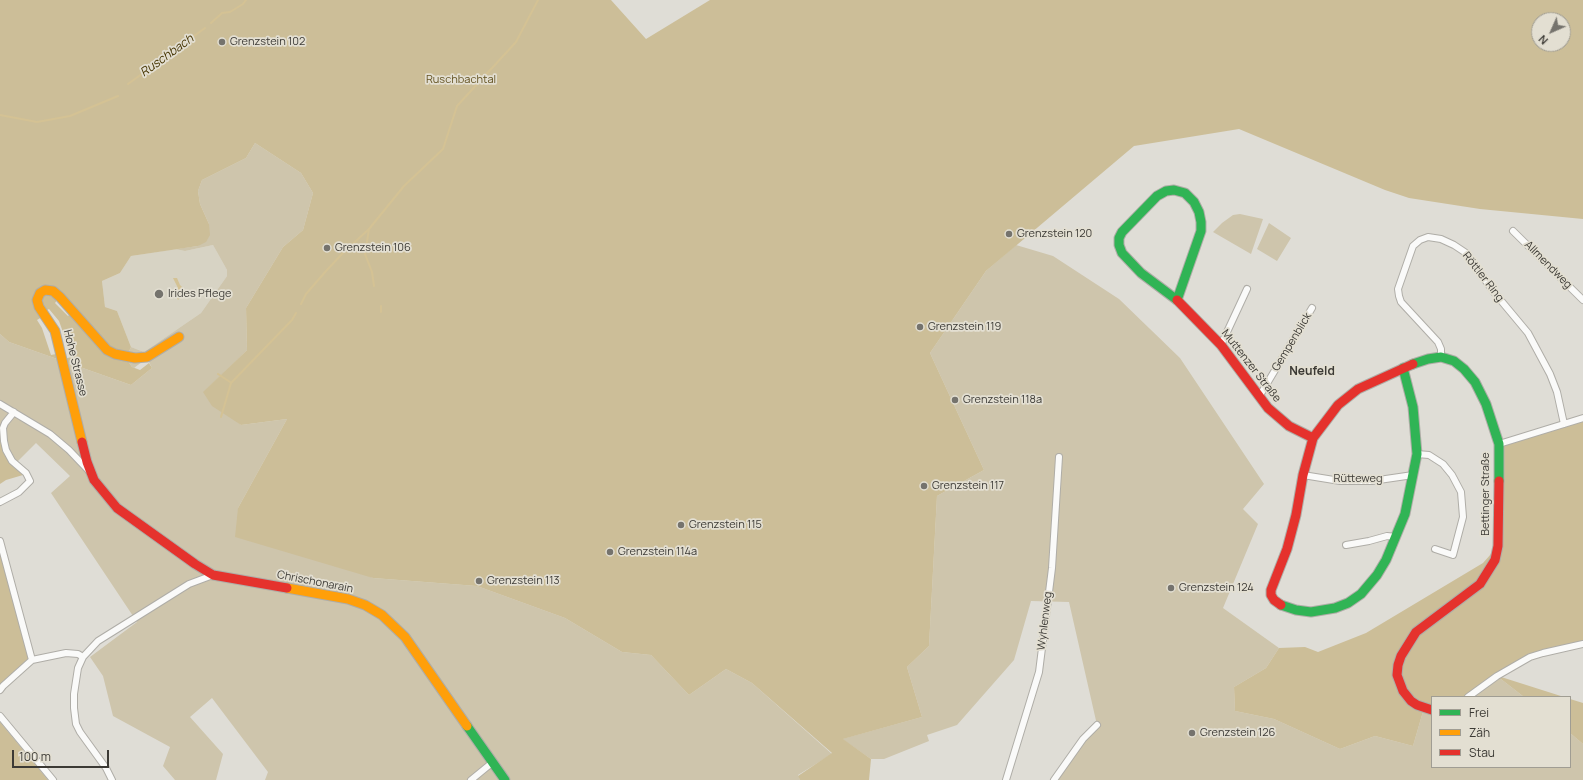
<!DOCTYPE html>
<html>
<head>
<meta charset="utf-8">
<style>
	body { margin:0 }
	#map { position:relative; width:1583px; height:780px; overflow:hidden; background:#dfddd6; font-family:Manrope,sans-serif }
	canvas { display:block }
	.legend { position:absolute; left:1431px; top:696px; width:140px; height:72px; box-sizing:border-box; background:#e3dfd2; border:1px solid #a09d93; margin:0; padding:5px 7px; list-style:none; font-size:12px; color:#3c3a35 }
	.legend li { display:flex; align-items:center; gap:8px; height:20px }
	.legend b { width:20px; border:1px solid #a09d93 }
	.north { position:absolute; left:1531px; top:12px; width:40px; height:40px; box-sizing:border-box; background:#e3dfd2; border:1px solid #a09d93; border-radius:50%; rotate:225deg; font-size:11px; font-weight:700; line-height:16px; text-align:center; color:#3c3a35 }
	.north::after { content:''; display:block; margin:auto; width:14px; height:18px; background:#75736d; clip-path:polygon(50% 0,100% 100%,50% 72%,0 100%) }
	.scale { position:absolute; left:12px; top:750px; width:97px; height:18px; box-sizing:border-box; border:2px solid #3c3a35; border-top:0; padding-left:5px; font-size:12px; line-height:14px; white-space:nowrap; color:#3c3a35; -webkit-text-stroke:3px #e3dfd2; paint-order:stroke }
</style>
</head>
<body>
<div id="map">
<canvas width="1583" height="780"></canvas>
<ul class="legend">
<li><b style="height:5px;background:#30b455"></b>Frei</li>
<li><b style="height:5px;background:#ff9f0a"></b>Zäh</li>
<li><b style="height:5px;background:#e5322d"></b>Stau</li>
</ul>
<div class="north">N</div>
<div class="scale">100 m</div>
</div>
<script>
const context = document.querySelector('canvas').getContext('2d');
context.lineJoin = 'round';
function paint(path, color) { context.fillStyle = color; context.fill(path, 'evenodd'); }
const poly = rows => new Path2D(rows.map(r => 'M' + r).join(''));
function trace(path, color, width, dash) { context.strokeStyle = color; context.lineWidth = width; context.lineCap = dash ? 'butt' : 'round'; context.setLineDash(dash || []); context.stroke(path); }
function label(font, color, halo, rows, align = 'center') {
  context.font = font + ' Manrope,sans-serif'; context.lineWidth = 3.5; context.setLineDash([]); context.textBaseline = 'middle'; context.strokeStyle = halo; context.fillStyle = color; for (const [text, x, y, turn = 0] of rows) {
    context.save(); context.translate(x, y); context.rotate((+turn || 0) * Math.PI / 180); context.textAlign = isNaN(turn) ? turn : align; if (halo) context.strokeText(text, 0, 0); context.fillText(text, 0, 0); context.restore();
  }
}
paint(poly([
	[213,245,227,270,227,276,201,313,144,352,131,347,117,311,105,307,102,281,120,273,131,256,175,249,185,251]
]), '#d7d3c4');
paint(poly([
	[255,143,301,173,313,193,303,230,283,247,246,308,247,350,204,392,241,425,287,419,238,508,373,578,477,586,565,618,622,652,651,655,689,695,726,669,752,683,832,754,798,775,800,780,265,780,268,772,212,698,190,717,223,754,216,780,175,780,163,766,170,747,113,716,103,676,90,657,137,622,51,493,70,476,36,443,16,463,7,444,5,432,0,435,0,334,9,342,131,385,152,368,147,358,134,368,132,367,126,358,131,347,144,352,201,313,227,276,227,270,213,245,185,251,175,249,198,246,209,224,200,204,198,191,202,180,246,158],
	[1240,214,1263,219,1251,254,1213,232,1222,223,1233,215],
	[1269,223,1291,238,1277,261,1257,249],
	[1016,245,1053,256,1119,299,1180,358,1264,484,1243,509,1258,524,1223,608,1279,648,1266,668,1234,687,1235,711,1274,719,1340,749,1375,736,1413,746,1424,708,1432,710,1432,767,1570,767,1570,733,1583,744,1583,780,1054,780,1097,725,1069,602,1031,601,1014,660,957,725,927,735,929,741,884,759,871,759,842,739,922,717,907,667,929,646,937,496,984,470,930,353,986,271],
	[1497,676,1524,697,1468,697]
]), '#cec5ac');
paint(poly([
	[0,0,611,0,646,39,710,0,1583,0,1583,219,1480,209,1409,198,1385,190,1239,129,1134,146,986,271,930,353,984,470,937,496,929,646,907,667,922,717,843,739,871,759,869,780,800,780,798,776,832,753,752,683,726,669,689,695,651,655,622,652,565,618,477,586,373,578,235,537,238,508,287,419,241,425,212,406,203,392,247,350,246,308,283,247,303,230,313,193,301,173,255,143,246,158,202,180,198,191,200,204,209,224,210,235,206,242,198,246,131,256,120,273,102,281,105,307,117,311,131,347,126,358,132,367,140,370,149,363,152,368,131,385,9,342,0,334],
	[1539,20,1563,20,1563,44,1539,44],
	[58,299,71,313,68,316,55,303],
	[49,309,59,321,72,357,63,359,61,353,51,355,42,328,37,320,45,315,43,312],
	[1583,418,1583,644,1543,653,1498,676,1564,697,1524,697,1497,676,1468,697,1432,697,1432,710,1424,708,1413,746,1375,736,1340,749,1274,719,1235,711,1234,687,1266,668,1279,648,1305,647,1318,652,1366,633,1483,563,1498,546,1499,444],
	[0,440,7,457,13,466,23,475,6,480,0,484],
	[0,548,29,658,0,684],
	[1570,699,1583,703,1583,744,1570,733],
	[0,722,48,780,0,780]
]), '#ccbe98');
paint(poly([
	[173,278,177,278,180,285,184,289,183,297,179,299,178,300,175,294,178,288]
]), '#d4c294');
trace(poly([
	[211,23,222,13,230,12,243,4,246,0],
	[128,84,205,28],
	[0,115,37,122,70,116,118,96],
	[369,229,365,254,372,272,374,286],
	[301,304,306,294,326,271,343,253,369,229,404,186,443,149,457,106,516,42,538,0],
	[381,306,381,312],
	[218,374,230,382],
	[221,417,231,383,292,320,296,313]
]), '#d4c294', 2);
const street = poly([
	[1513,231,1583,300],
	[1221,345,1247,289],
	[1441,357,1441,349,1438,342,1401,302,1399,296,1398,289,1413,246,1420,240,1428,237,1441,239,1454,245,1466,253,1493,291,1528,333,1550,374,1557,392,1564,424],
	[1259,397,1312,308],
	[0,404,50,434,69,450,89,471],
	[1499,444,1583,418],
	[1417,454,1429,455,1443,464,1452,475,1461,492,1463,517,1453,555,1435,549],
	[1303,475,1340,481,1372,481,1413,475],
	[0,502,19,492,30,481,26,473,12,461,6,450,4,441,3,428,5,423,14,412],
	[0,541,32,660,3,686,0,690],
	[1346,545,1369,541,1387,536,1396,537],
	[32,660,66,653,78,654,83,657],
	[1468,697,1497,676,1530,657,1543,653,1583,644],
	[0,716,53,780],
	[112,780,106,768,80,732,76,724,74,708,74,694,78,668,83,657,98,641,189,584,213,575],
	[471,780,493,762],
	[1006,780,1039,672,1052,568,1059,457],
	[1054,780,1083,739,1097,725]
]);
const fast = poly([
	[1177,300,1141,273,1122,253,1119,245,1119,238,1122,232,1157,196,1166,191,1174,190,1185,193,1194,202,1199,212,1201,222,1201,231,1177,300],
	[1413,364,1428,359,1441,357,1454,361,1464,369,1475,382,1486,404,1499,444,1499,481],
	[1281,605,1296,610,1311,612,1335,608,1348,603,1361,594,1377,575,1386,560,1405,514,1417,454,1413,407,1403,368],
	[467,726,505,780]
]);
const slow = poly([
	[82,442,55,331,39,307,37,300,40,293,45,290,53,291,60,297,107,350,115,354,135,358,147,357,179,337],
	[287,588,348,599,365,605,382,615,405,637,467,726]
]);
const jam = poly([
	[1177,300,1221,345,1268,408,1289,426,1313,438],
	[82,442,87,462,94,480,117,508,195,564,213,575,287,588],
	[1281,605,1274,600,1271,595,1271,590,1287,549,1296,515,1303,475,1313,438,1338,405,1358,389,1413,364],
	[1432,710,1417,705,1411,701,1403,691,1397,675,1398,665,1401,656,1416,632,1480,584,1495,560,1498,546,1499,481]
]);
trace(street, '#afada7', 8);
trace(fast, '#afada7', 11);
trace(slow, '#afada7', 11);
trace(jam, '#afada7', 11);
trace(street, '#fafaf9', 6);
trace(fast, '#30b455', 9);
trace(slow, '#ff9f0a', 9);
trace(jam, '#e5322d', 9);
for (const [x, y, r, color] of [
	[222,42,4,"#75736d"],
	[1009,234,4,"#75736d"],
	[327,248,4,"#75736d"],
	[159,294,5,"#75736d"],
	[920,327,4,"#75736d"],
	[955,400,4,"#75736d"],
	[924,486,4,"#75736d"],
	[681,525,4,"#75736d"],
	[610,552,4,"#75736d"],
	[479,581,4,"#75736d"],
	[1171,588,4,"#75736d"],
	[1192,733,4,"#75736d"]
]) { const dot = new Path2D(); dot.arc(x, y, r, 0, 2 * Math.PI); context.fillStyle = color; context.fill(dot); trace(dot, '#e3dfd2', 1.5); }
label('11px', '#3c3a35', '#e3dfd2', [
	["Grenzstein 102",230,42],
	["Grenzstein 120",1017,234],
	["Grenzstein 106",335,248],
	["Irides Pflege",168,294],
	["Grenzstein 119",928,327],
	["Grenzstein 118a",963,400],
	["Grenzstein 117",932,486],
	["Grenzstein 115",689,525],
	["Grenzstein 114a",618,552],
	["Grenzstein 113",487,581],
	["Grenzstein 124",1179,588],
	["Grenzstein 126",1200,733]
], 'left');
label('11px', '#635221', '#e3dfd2', [
	["Ruschbachtal",461,80]
]);
label('11px', '#3c3a35', '#e3dfd2', [
	["Allmendweg",1548,265,45],
	["Röttler Ring",1483,277,52],
	["Gempenblick",1292,342,-59],
	["Hohe Strasse",75,363,76],
	["Muttenzer Straße",1251,366,52],
	["Rütteweg",1358,479],
	["Bettinger Straße",1486,494,-90],
	["Chrischonarain",315,582,11],
	["Wyhlenweg",1045,621,-83]
]);
label('italic 12px', '#430', '#e3dfd2', [
	["Ruschbach",167,56,-36]
]);
label('bold 12px', '#3c3a35', '#e3dfd2', [
	["Neufeld",1312,372]
]);
</script>
</body>
</html>
